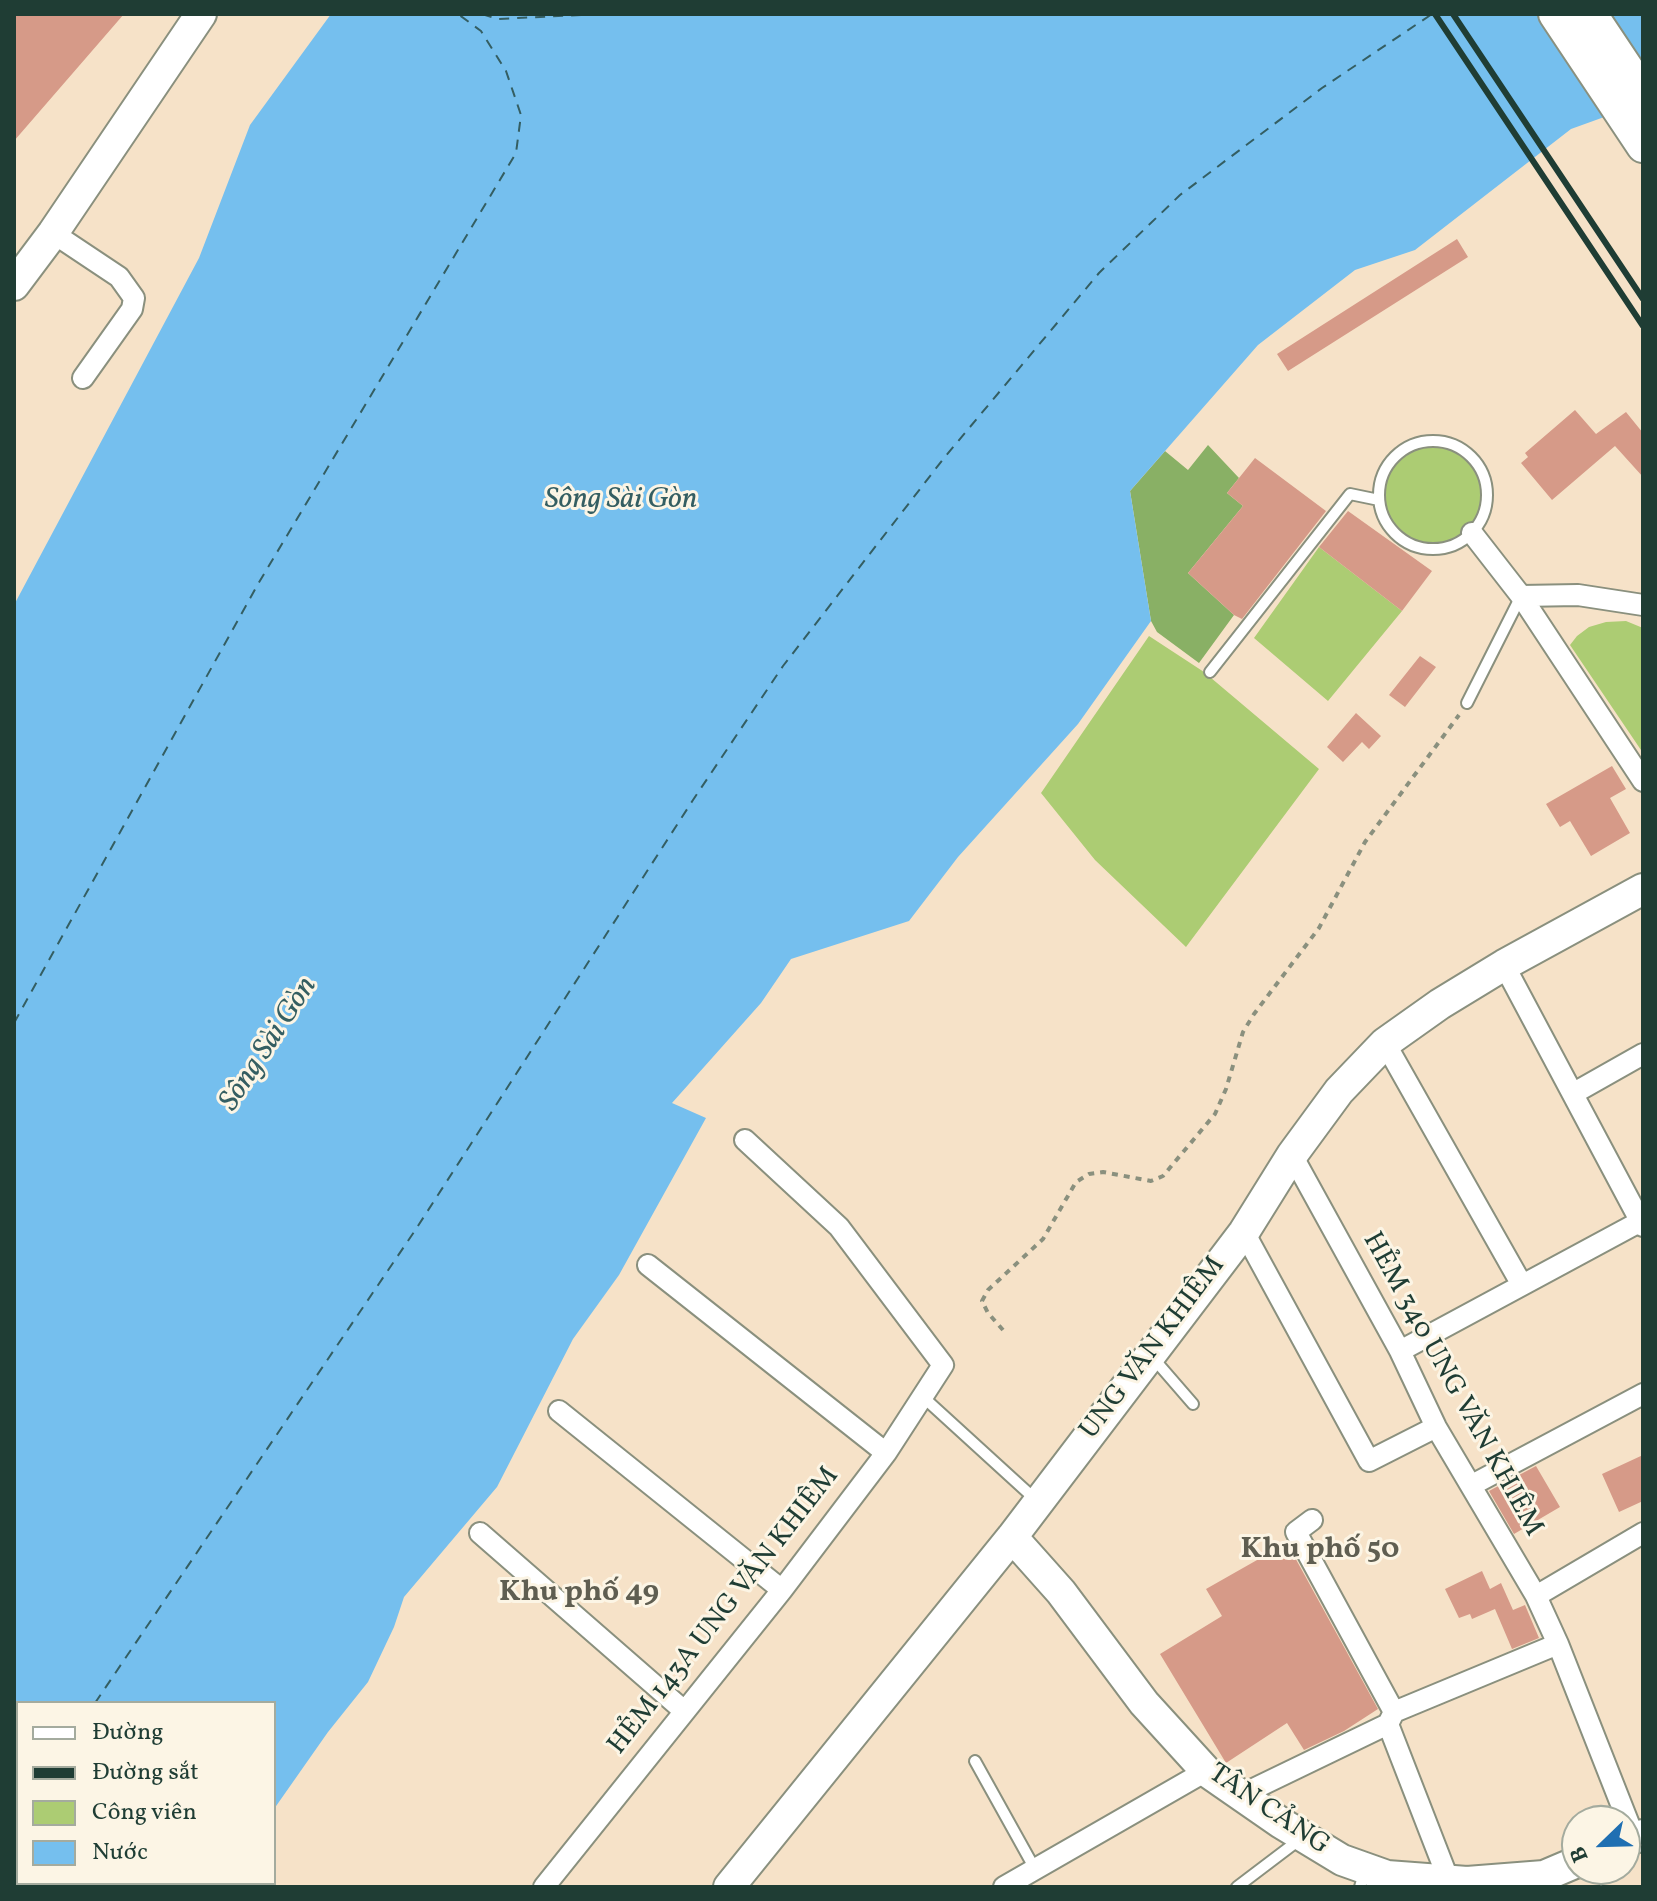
<!DOCTYPE html>
<html>
<head>
<meta charset="utf-8">
<style>
	body { margin:0 }
	#map { position:relative; width:1657px; height:1901px; overflow:hidden; background:#f6e2c8; font-family:Vollkorn,serif }
	canvas { display:block }
	.frame { position:absolute; inset:0; border:16px solid #1f3d34; pointer-events:none }
	.legend { position:absolute; left:16px; top:1701px; width:260px; height:184px; box-sizing:border-box; background:#fcf5e5; border:2px solid #a4ab9e; margin:0; padding:10px 14px; list-style:none; font-size:24px; color:#1f3d34 }
	.legend li { display:flex; align-items:center; gap:16px; height:40px }
	.legend b { width:40px; border:2px solid #a4ab9e }
	.north { position:absolute; left:1561px; top:1805px; width:80px; height:80px; box-sizing:border-box; background:#fcf5e5; border:2px solid #a4ab9e; border-radius:50%; rotate:247deg; font-size:22px; font-weight:700; line-height:32px; text-align:center; color:#1f3d34 }
	.north::after { content:''; display:block; margin:auto; width:28px; height:36px; background:#1f6fb2; clip-path:polygon(50% 0,100% 100%,50% 72%,0 100%) }
</style>
</head>
<body>
<div id="map">
<canvas width="1657" height="1901"></canvas>
<div class="frame"></div>
<ul class="legend">
<li><b style="height:10px;background:#fff"></b>Đường</li>
<li><b style="height:10px;background:#1f3d34"></b>Đường sắt</li>
<li><b style="height:22px;background:#accc73"></b>Công viên</li>
<li><b style="height:22px;background:#75bfee"></b>Nước</li>
</ul>
<div class="north">B</div>
</div>
<script>
const context = document.querySelector('canvas').getContext('2d');
context.lineJoin = 'round';
function paint(path, color) { context.fillStyle = color; context.fill(path, 'evenodd'); }
const poly = rows => new Path2D(rows.map(r => 'M' + r).join(''));
function trace(path, color, width, dash) { context.strokeStyle = color; context.lineWidth = width; context.lineCap = dash ? 'butt' : 'round'; context.setLineDash(dash || []); context.stroke(path); }
function label(font, color, halo, rows, align = 'center') {
  context.font = font + ' Vollkorn,serif'; context.lineWidth = 6; context.setLineDash([]); context.textBaseline = 'middle'; context.strokeStyle = halo; context.fillStyle = color; for (const [text, x, y, turn = 0] of rows) {
    context.save(); context.translate(x, y); context.rotate((+turn || 0) * Math.PI / 180); context.textAlign = isNaN(turn) ? turn : align; if (halo) context.strokeText(text, 0, 0); context.fillText(text, 0, 0); context.restore();
  }
}
paint(poly([
	'1385 495a48 48 0 1 1 96 0a48 48 0 1 1-96 0Z',
	[1319,547,1402,611,1328,701,1254,638],
	[1626,621,1643,628,1643,753,1570,645,1577,636,1589,627,1606,622],
	[1149,636,1204,672,1319,769,1186,947,1095,860,1041,793]
]), '#accc73');
paint(poly([
	[1208,445,1239,478,1227,493,1243,506,1188,573,1234,615,1199,663,1157,632,1151,621,1130,491,1165,451,1188,470]
]), '#89b065');
paint(poly([
	[331,14,1643,14,1643,103,1571,129,1415,250,1355,270,1258,345,1130,491,1151,621,1078,724,958,857,909,921,791,959,761,1003,672,1103,706,1118,619,1275,573,1339,497,1487,404,1597,394,1627,368,1682,328,1732,274,1809,274,1703,18,1703,18,1883,221,1883,218,1887,14,1887,14,605,199,258,250,125]
]), '#75bfee');
trace(poly([
	[482,14,497,19,600,14],
	[14,1023,258,584,516,153,521,115,506,71,481,31,458,14],
	[95,1703,416,1229,693,800,783,666,944,458,1099,273,1180,195,1322,88,1432,14],
	[14,1814,18,1808]
]), '#345e62', 2, [10, 8]);
paint(poly([
	[14,14,124,14,14,141],
	[1457,239,1468,257,1288,371,1277,354],
	[1575,410,1596,434,1626,412,1643,433,1643,477,1615,446,1552,500,1521,463,1528,457,1525,453],
	[1255,458,1326,511,1242,619,1234,615,1188,573,1243,506,1227,493],
	[1348,511,1432,571,1402,611,1319,547],
	[1420,656,1436,667,1405,707,1389,695],
	[1356,713,1381,736,1369,749,1362,742,1343,762,1327,747],
	[1612,766,1626,789,1610,798,1630,833,1591,856,1570,821,1560,827,1546,804],
	[1643,1455,1643,1501,1619,1512,1602,1474],
	[1536,1466,1560,1507,1514,1534,1489,1491],
	[1287,1543,1378,1709,1344,1731,1304,1750,1287,1723,1226,1763,1160,1654,1222,1616,1206,1589],
	[1482,1571,1490,1589,1501,1583,1513,1610,1525,1605,1539,1638,1512,1649,1495,1609,1472,1619,1470,1614,1459,1618,1445,1589]
]), '#d69a88');
const lane = poly([
	'1379 495a54 54 0 1 1 108 0a54 54 0 1 1-108 0Z',
	[1210,672,1350,494,1379,500],
	[1467,703,1521,596],
	[1154,1359,1193,1404],
	[922,1396,1036,1500],
	[975,1761,1035,1869],
	[1237,1887,1299,1840],
	[1360,1887,1365,1870]
]);
const street = poly([
	[53,233,119,277,134,298,132,309,83,378],
	[1472,533,1521,596,1643,781],
	[1521,596,1578,595,1643,605],
	[1504,965,1643,1226],
	[1385,1043,1522,1285],
	[1574,1093,1643,1054],
	[1292,1155,1400,1351,1436,1427,1536,1596,1558,1644,1634,1837],
	[1244,1232,1369,1461,1436,1427],
	[648,1265,886,1453],
	[1400,1351,1643,1220],
	[559,1411,782,1590],
	[1472,1485,1643,1394],
	[1312,1520,1296,1532,1394,1712,1388,1724,1449,1881],
	[480,1533,683,1710],
	[1536,1596,1643,1533],
	[1394,1712,1558,1644],
	[1241,1795,1388,1724],
	[544,1887,782,1590,886,1453,943,1365,839,1227,745,1140],
	[1004,1887,1206,1771]
]);
const secondary = poly([
	[14,285,53,233,201,14],
	[1012,1537,1061,1592,1144,1703,1206,1771,1281,1823,1342,1860,1387,1876,1467,1882,1544,1876,1577,1862],
	[1625,1841,1643,1835],
	[729,1887,1012,1537,1244,1232,1292,1155,1339,1091,1385,1043,1440,1004,1504,965,1643,889]
]);
const primary = poly([
	[1555,14,1643,146]
]);
const highway = poly([
	[1587,14,1643,98]
]);
trace(lane, '#8a907e', 14);
trace(street, '#8a907e', 24);
trace(secondary, '#8a907e', 34);
trace(primary, '#8a907e', 36);
trace(highway, '#8a907e', 42);
trace(poly([
	[1003,1330,988,1313,982,1301,988,1290,1043,1239,1076,1182,1089,1174,1103,1172,1151,1181,1163,1176,1215,1114,1226,1089,1243,1032,1254,1014,1319,928,1365,842,1459,715]
]), '#8a907e', 4, [6, 6]);
trace(lane, '#fff', 10);
trace(street, '#fff', 20);
trace(secondary, '#fff', 30);
trace(primary, '#fff', 32);
trace(highway, '#fff', 38);
trace(poly([
	[1435,14,1643,326],
	[1453,14,1643,299]
]), '#1f3d34', 6);
label('28px', '#1f3d34', '#fcf5e5', [
	["UNG VĂN KHIÊM",1154,1349,-53],
	["HẺM 340 UNG VĂN KHIÊM",1451,1385,61],
	["HẺM 143A UNG VĂN KHIÊM",725,1612,-52],
	["TÂN CẢNG",1268,1811,34]
]);
label('italic 30px', '#345e62', '#fcf5e5', [
	["Sông Sài Gòn",621,501],
	["Sông Sài Gòn",270,1045,-57]
]);
label('bold 30px', '#5f5e51', '#fcf5e5', [
	["Khu phố 50",1320,1551],
	["Khu phố 49",579,1594]
]);
</script>
</body>
</html>
